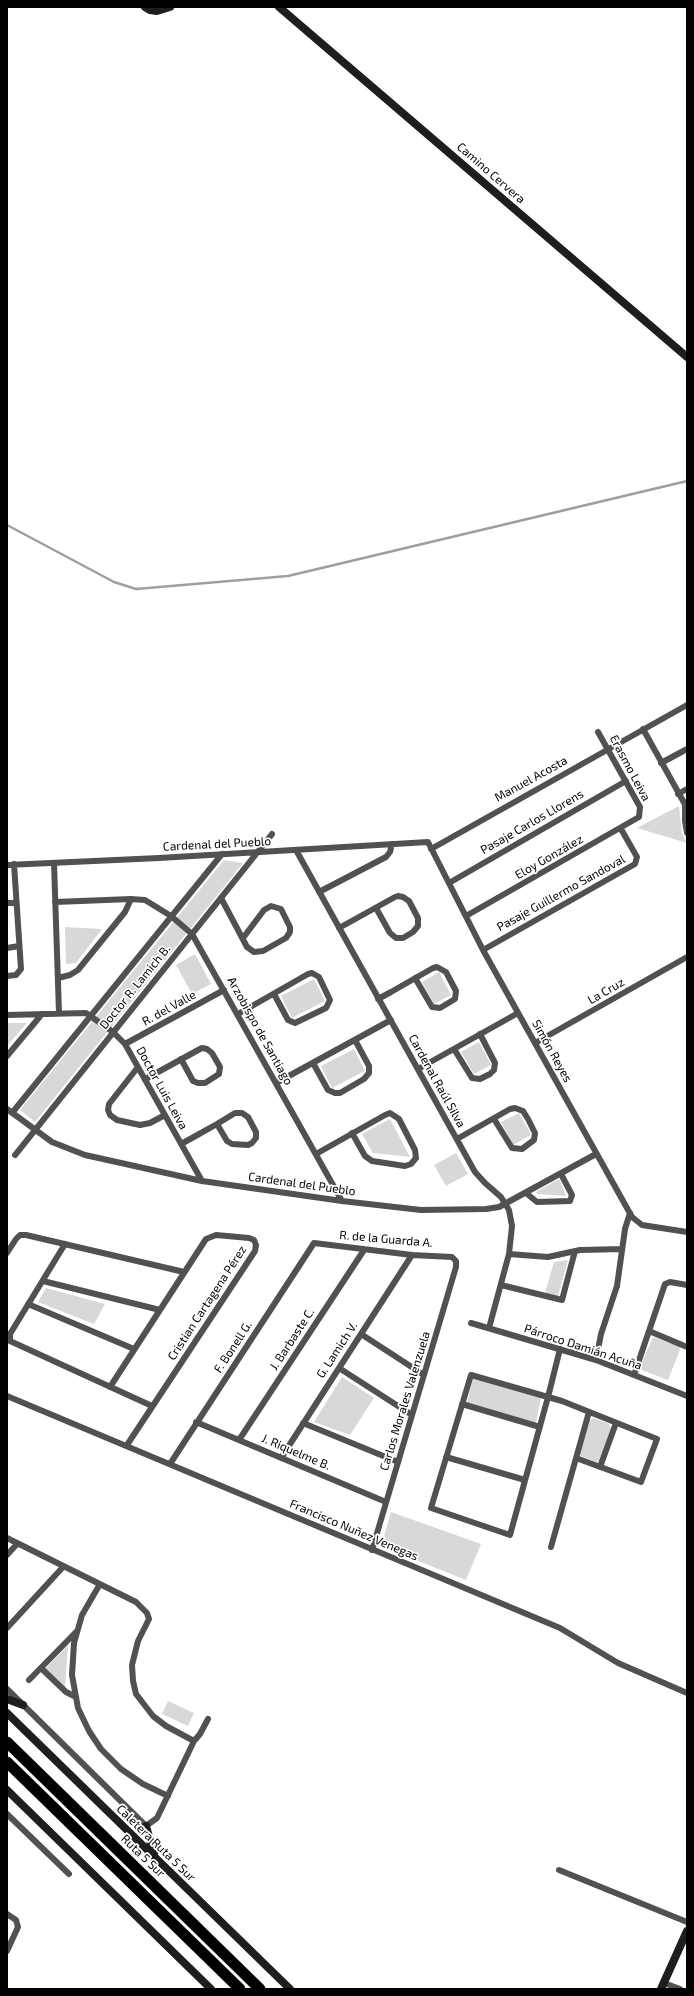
<!DOCTYPE html>
<html>
<head>
<meta charset="utf-8">
<style>
	body { margin:0 }
	#map { position:relative; width:694px; height:1996px; overflow:hidden; background:#fff; font-family:"Exo 2",sans-serif }
	canvas { display:block }
	.frame { position:absolute; inset:0; border:8px solid #000; pointer-events:none }
</style>
</head>
<body>
<div id="map">
<canvas width="694" height="1996"></canvas>
<div class="frame"></div>
</div>
<script>
const context = document.querySelector('canvas').getContext('2d');
context.lineJoin = 'round';
function paint(path, color) { context.fillStyle = color; context.fill(path, 'evenodd'); }
const poly = rows => new Path2D(rows.map(r => 'M' + r).join(''));
function trace(path, color, width, dash) { context.strokeStyle = color; context.lineWidth = width; context.lineCap = dash ? 'butt' : 'round'; context.setLineDash(dash || []); context.stroke(path); }
function label(font, color, halo, rows, align = 'center') {
  context.font = font + ' "Exo 2",sans-serif'; context.lineWidth = 3.5; context.setLineDash([]); context.textBaseline = 'middle'; context.strokeStyle = halo; context.fillStyle = color; for (const [text, x, y, turn = 0] of rows) {
    context.save(); context.translate(x, y); context.rotate((+turn || 0) * Math.PI / 180); context.textAlign = isNaN(turn) ? turn : align; if (halo) context.strokeText(text, 0, 0); context.fillText(text, 0, 0); context.restore();
  }
}
paint(poly([
	[679,806,682,833,687,843,637,828],
	[224,860,243,863,35,1122,20,1110],
	[65,927,102,929,76,963,66,964],
	[195,954,211,984,192,994,176,965],
	[439,972,451,995,434,1004,422,982],
	[314,979,325,1001,292,1018,281,996],
	[7,1023,27,1023,7,1046],
	[479,1042,491,1065,474,1074,461,1052],
	[354,1049,365,1071,332,1088,321,1066],
	[519,1113,531,1135,513,1145,501,1122],
	[390,1119,410,1157,373,1153,362,1134],
	[456,1153,468,1174,446,1186,434,1165],
	[559,1179,566,1195,565,1196,537,1194,536,1192],
	[568,1260,558,1296,545,1293,554,1262],
	[46,1288,105,1304,94,1324,38,1302],
	[653,1337,681,1347,668,1380,639,1369],
	[342,1377,374,1398,350,1435,314,1422],
	[473,1379,541,1398,536,1423,467,1403],
	[593,1418,609,1424,611,1429,599,1461,597,1462,581,1456,580,1454,589,1421],
	[391,1512,481,1544,466,1580,381,1546],
	[68,1645,65,1687,45,1669],
	[168,1701,194,1713,188,1726,162,1714]
]), '#d8d8d8');
trace(poly([
	[7,525,114,582,136,589,288,576,687,481]
]), '#9f9f9f', 2.5);
trace(poly([
	[643,729,687,808],
	[661,763,687,749],
	[678,794,687,789],
	[685,806,685,821,687,833],
	[431,849,687,705],
	[296,850,475,1172,485,1183,501,1197,509,1210,512,1226,509,1254,489,1328],
	[54,863,59,1013],
	[7,865,159,858,428,842,483,950,632,1217,642,1225,687,1232],
	[449,883,626,781],
	[319,892,386,857,390,852,392,844],
	[221,898,247,947,254,952,263,951,286,938,290,932,290,927,281,909,271,906,264,910,243,938],
	[55,902,131,899,145,900,171,916,192,934,342,1201],
	[7,903,16,903],
	[466,916,639,817,640,807,598,732],
	[339,928,395,897,398,896,403,897,409,901,418,918,418,926,413,932,403,938,396,938,390,933,376,908],
	[7,948,19,946],
	[483,950,635,864,637,857,621,829],
	[7,976,16,975,21,969,14,864],
	[58,978,70,975,78,970,125,912,131,899],
	[378,999,391,992,433,968,437,967,446,972,456,991,455,999,440,1008,432,1007,415,978],
	[238,1014,308,974,312,973,319,977,330,1000,326,1008,295,1023,288,1020,274,994],
	[7,1015,86,1013,113,1032,125,1044,202,1181],
	[535,1043,687,957],
	[125,1044,224,990],
	[454,1049,472,1078,480,1079,490,1074,494,1070,495,1063,480,1034],
	[7,1056,42,1014],
	[313,1063,328,1090,335,1093,340,1093,364,1079,369,1073,369,1066,355,1040],
	[138,1067,109,1104,108,1110,110,1115,117,1120,140,1125,150,1123,165,1115],
	[418,1069,518,1013],
	[145,1080,149,1077,200,1049,202,1048,207,1049,212,1053,220,1067,219,1074,205,1083,198,1083,193,1081,181,1059],
	[276,1083,391,1020],
	[7,1109,52,1142,85,1155,202,1181,342,1201,421,1210,486,1209,499,1207,596,1154],
	[12,1113,222,854],
	[457,1139,510,1109,515,1108,523,1111,528,1119,535,1133,534,1140,522,1149,512,1148,494,1119],
	[181,1144,192,1138,217,1124,235,1113,242,1113,248,1117,256,1132,256,1138,252,1143,248,1145,232,1144,227,1141,217,1124],
	[316,1154,385,1115,390,1113,399,1119,415,1150,416,1158,411,1164,405,1166,372,1161,365,1156,352,1133],
	[15,1155,272,834],
	[526,1193,537,1202,570,1201,572,1195,561,1174],
	[65,1244,10,1334,10,1341,152,1406],
	[7,1253,16,1239,20,1235,26,1235,184,1272],
	[509,1254,548,1257,580,1250,622,1249],
	[43,1281,160,1310],
	[501,1285,562,1300,575,1251],
	[28,1304,134,1349],
	[471,1323,596,1360,687,1396],
	[649,1331,687,1347],
	[361,1334,424,1375],
	[560,1349,548,1397,510,1535,431,1508,471,1375,562,1401,657,1439,641,1482,576,1458],
	[596,1360,601,1334,617,1286,625,1229,630,1213],
	[339,1368,412,1415],
	[634,1375,665,1284,670,1282,687,1285],
	[110,1387,206,1239,216,1235,249,1238,254,1240,256,1245,255,1251,127,1445],
	[7,1396,560,1628,618,1663,687,1693],
	[462,1404,540,1427],
	[196,1422,386,1502],
	[303,1423,398,1462],
	[239,1440,364,1250],
	[446,1457,525,1480],
	[281,1458,412,1255],
	[170,1464,314,1243,412,1255,452,1257,456,1261,456,1267,372,1550],
	[600,1467,616,1423],
	[7,1538,136,1602,147,1613,149,1619,138,1641,132,1665,133,1681,136,1694,153,1716,166,1726,194,1741],
	[551,1547,589,1412],
	[7,1555,17,1544],
	[100,1584,82,1615,74,1643,72,1675,78,1708,89,1731,101,1749,121,1769,143,1784,168,1796],
	[7,1628,63,1567],
	[41,1668,66,1692,76,1697],
	[29,1680,76,1632],
	[7,1689,146,1826,157,1818,194,1741,200,1734,208,1719],
	[7,1814,69,1874],
	[559,1870,687,1922],
	[7,1914,16,1920,18,1927,7,1951],
	[664,1983,680,1989]
]), '#515151', 6);
trace(poly([
	[145,7,150,10,157,11,170,7],
	[279,7,687,357],
	[7,1699,23,1705],
	[7,1713,290,1989],
	[7,1790,211,1989],
	[146,1826,155,1858],
	[661,1989,687,1931]
]), '#1e1e1e', 8);
trace(poly([
	[7,1742,260,1989],
	[7,1762,240,1989]
]), '#000', 11);
label('12px', '#000', '#fff', [
	["Camino Cervera",491,173,41],
	["Erasmo Leiva",630,768,62],
	["Manuel Acosta",531,779,-29],
	["Pasaje Carlos Llorens",532,822,-30],
	["Cardenal del Pueblo",217,844,-3],
	["Eloy González",549,857,-30],
	["Pasaje Guillermo Sandoval",561,893,-29],
	["Doctor R. Lamich B.",135,987,-51],
	["La Cruz",606,991,-30],
	["R. del Valle",169,1008,-29],
	["Arzobispo de Santiago",260,1031,61],
	["Simón Reyes",552,1051,61],
	["Cardenal Raúl Silva",437,1081,61],
	["Doctor Luis Leiva",162,1088,61],
	["Cardenal del Pueblo",302,1184,8],
	["R. de la Guarda A.",386,1239,5],
	["Cristian Cartagena Pérez",207,1303,-57],
	["J. Barbaste C.",292,1339,-57],
	["F. Bonell G.",233,1347,-57],
	["Párroco Damián Acuña",583,1347,18],
	["G. Lamich V.",337,1350,-57],
	["Carlos Morales Valenzuela",405,1401,-73],
	["J. Riquelme B.",296,1452,23],
	["Francisco Nuñez Venegas",354,1530,23],
	["Caletera Ruta 5 Sur",156,1843,44],
	["Ruta 5 Sur",143,1856,44]
]);
</script>
</body>
</html>
